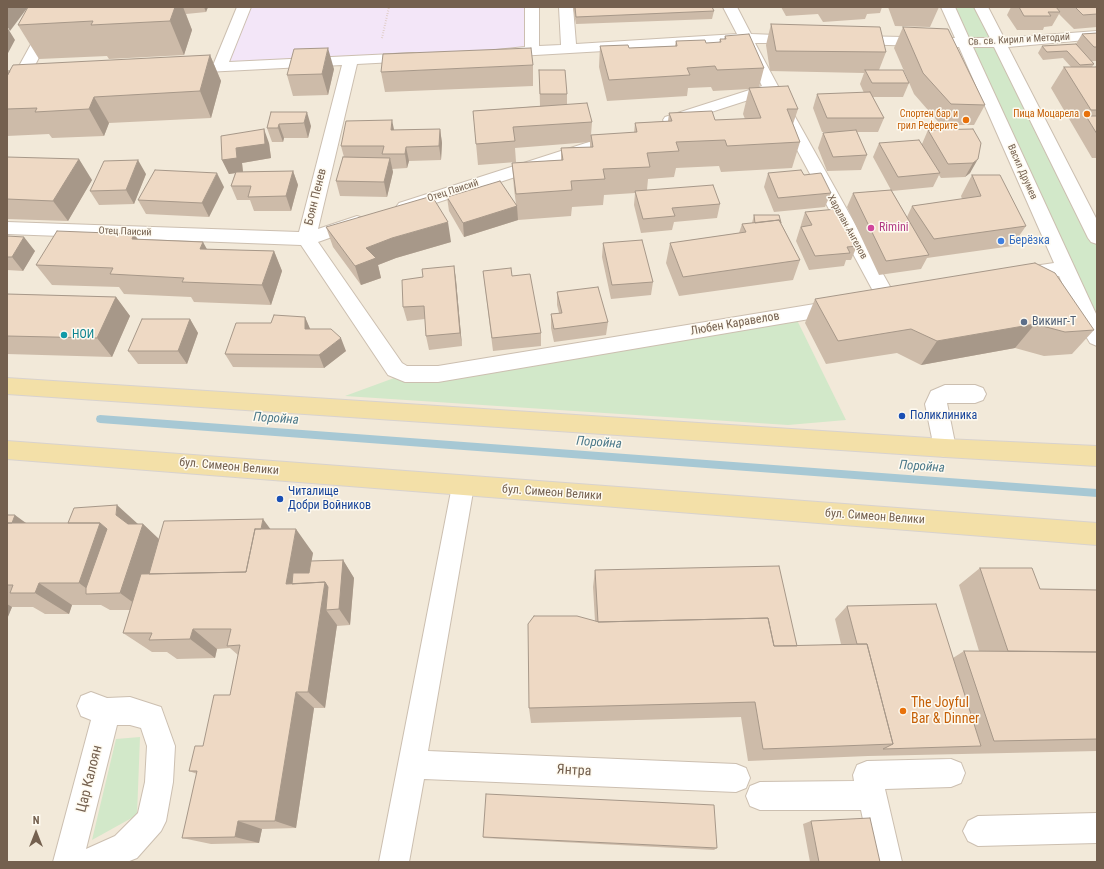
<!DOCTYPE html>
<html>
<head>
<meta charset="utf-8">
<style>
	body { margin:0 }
	#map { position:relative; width:1104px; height:869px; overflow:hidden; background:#fbf6ea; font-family:"Roboto Condensed",sans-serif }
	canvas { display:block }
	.frame { position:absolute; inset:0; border:8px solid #74604f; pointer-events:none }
	.north { position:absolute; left:16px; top:813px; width:40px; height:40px; -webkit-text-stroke:3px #fefaf0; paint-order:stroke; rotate:0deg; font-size:11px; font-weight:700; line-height:16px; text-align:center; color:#74604f }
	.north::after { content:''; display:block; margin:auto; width:14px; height:18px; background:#74604f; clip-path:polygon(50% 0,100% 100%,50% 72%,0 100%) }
</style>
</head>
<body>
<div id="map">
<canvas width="1104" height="869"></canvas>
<div class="frame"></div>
<div class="north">N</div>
</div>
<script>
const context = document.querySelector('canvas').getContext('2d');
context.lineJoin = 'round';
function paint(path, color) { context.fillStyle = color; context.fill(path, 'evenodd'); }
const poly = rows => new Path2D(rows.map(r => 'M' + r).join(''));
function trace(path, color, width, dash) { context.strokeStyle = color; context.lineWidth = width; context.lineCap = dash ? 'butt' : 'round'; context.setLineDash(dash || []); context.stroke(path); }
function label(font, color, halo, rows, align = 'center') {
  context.font = font + ' "Roboto Condensed",sans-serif'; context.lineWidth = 3; context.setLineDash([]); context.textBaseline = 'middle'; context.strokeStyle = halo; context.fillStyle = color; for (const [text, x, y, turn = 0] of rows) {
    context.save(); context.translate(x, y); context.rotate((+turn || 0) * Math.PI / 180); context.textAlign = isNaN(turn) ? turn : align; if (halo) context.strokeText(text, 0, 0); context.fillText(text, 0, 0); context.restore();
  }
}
paint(poly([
	[7,7,1097,7,1097,862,7,862]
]), '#f2e9d9');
paint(poly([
	[244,7,532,7,532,51,220,67]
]), '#f3e6f8');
paint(poly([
	[948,7,981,7,1097,238,1097,338],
	[794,314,846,420,788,425,345,396,405,374],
	[140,737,137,815,92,840,116,739]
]), '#d2e8c9');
paint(poly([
	[100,415,1097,489,1097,497,100,423,97,422,96,419,97,416,100,415]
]), '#a7c8d4');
const minor = poly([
	[237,7,251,7,229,62,413,53,418,54,420,57,418,60,413,61,357,64,318,229,357,216,363,218,366,222,363,226,318,242,402,363,407,366,438,366,839,300,846,302,849,307,846,312,839,314,438,382,405,382,388,375,301,245,7,234,7,222,299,232,342,65,186,73,181,72,179,69,181,66,214,63,237,7],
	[525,7,539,7,539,46,561,45,559,7,573,7,576,44,737,34,723,7,737,7,751,34,801,36,803,39,801,42,796,43,755,43,779,88,897,299,894,304,887,306,880,304,767,94,671,125,665,123,663,120,665,117,762,86,741,43,501,57,496,56,494,53,496,50,525,47,525,7],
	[941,7,955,7,969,38,990,38,974,7,988,7,1004,38,1097,31,1097,39,1008,47,1097,220,1097,244,1091,242,1088,238,994,47,973,47,1097,316,1097,346,1090,343,1087,338,1059,276,1021,282,1014,280,1012,275,1014,270,1021,268,1054,263,959,47,853,44,848,43,846,40,848,37,853,36,955,38,941,7],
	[48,22,53,23,55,26,29,77,26,80,21,82,16,80,13,77,41,26,43,23,48,22],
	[589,142,595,143,597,147,595,151,411,211,405,213,399,211,396,207,399,203,589,142],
	[945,385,975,385,983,388,986,394,983,400,975,403,947,403,956,448,953,455,945,457,937,455,934,448,925,404,931,391,945,385],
	[463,476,471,479,474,486,428,751,736,764,746,768,750,778,746,788,736,792,424,779,409,862,379,862,452,486,455,479,463,476],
	[91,692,107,698,130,697,161,707,175,746,173,782,166,821,161,831,137,858,127,862,53,862,91,720,81,716,77,706,81,696,91,692],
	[117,725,130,725,141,728,147,746,145,782,138,813,115,836,86,849,117,725],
	[951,759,961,763,965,773,961,783,951,787,885,789,902,862,872,862,861,810,760,810,750,806,746,796,750,786,760,782,854,781,853,775,857,765,867,761,951,759],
	[1097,813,1097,843,978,846,968,841,963,831,968,821,978,816,1097,813]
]);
const major = poly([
	[7,378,945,439,1097,446,1097,466,945,457,7,394,7,378],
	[7,441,1097,523,1097,545,7,459,7,441]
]);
trace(minor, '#ccbfb0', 2);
trace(major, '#d8d2ce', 2);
trace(poly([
	[382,38,389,7]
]), '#d3bda6', 2, [0.5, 2]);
paint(minor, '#fff');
paint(major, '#f3e0a8');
paint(poly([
	[28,7,208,7,206,12,186,14,192,30,184,55,109,59,107,56,39,59,18,25],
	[573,7,712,7,714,11,712,19,576,24],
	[781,7,882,7,880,13,867,14,865,19,823,22,818,14,786,16],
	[888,7,939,7,930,27,895,26],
	[1011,7,1097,7,1097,27,1074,29,1059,14,1052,26,1044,27,1043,30,1017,30,1007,15],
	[771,24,886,52,879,70,909,83,903,97,873,97,884,118,878,132,857,132,867,155,861,170,827,171,818,148,823,133,832,132,822,132,813,108,817,94,864,93,860,84,864,73,770,71,766,45],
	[903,27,985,105,974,125,941,125,914,94,894,48],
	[1097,33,1097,63,1096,61,1092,61,1094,64,1092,67,1095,67,1097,65,1097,158,1092,158,1051,88,1064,67,1071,67,1063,58,1043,60,1038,53,1042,46,1076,44,1082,34],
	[725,36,764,68,759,87,798,109,793,124,800,142,792,168,721,172,719,166,676,168,674,177,648,179,647,190,720,204,717,218,674,222,672,230,641,233,634,205,635,193,604,195,603,205,572,207,571,216,518,220,464,237,449,211,447,197,516,204,514,189,512,163,561,160,561,148,590,147,590,142,515,148,516,162,478,165,473,111,540,106,539,70,567,94,567,104,592,122,591,135,634,133,635,123,668,121,669,113,715,120,745,119,743,114,749,89,713,91,711,87,688,88,687,96,607,101,599,67,600,46,629,48,675,46,676,41,706,43,719,43,720,39,724,39],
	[210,55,221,81,211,118,109,123,104,136,52,138,49,134,7,136,7,71],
	[533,65,533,86,385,92,381,72],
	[334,69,328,95,293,96,287,75],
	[271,112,311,126,308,138,284,138,283,142,272,142,267,128],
	[440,129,442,143,441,160,409,161,407,168,392,169,393,172,387,197,340,196,336,181,344,157,341,146,394,130],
	[928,130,981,143,970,173,965,177,941,178,939,175,933,187,892,191,907,217,912,206,962,199,961,196,972,175,1026,226,1012,246,927,258,921,269,879,275,847,207,853,193,891,190,873,157,879,143,922,144],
	[269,143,271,158,242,163,243,172,293,171,298,185,291,211,254,211,250,200,237,200,231,186,235,173,229,174,222,160],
	[7,157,92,180,68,221,7,219],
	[768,173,804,175,831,193,825,207,774,212,764,187],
	[146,174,134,204,99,205,90,191],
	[224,187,209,217,146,214,138,200],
	[805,212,857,246,851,260,846,260,844,266,809,270,796,241],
	[754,215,781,223,800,260,793,280,679,296,666,263,670,243,739,233,742,224,752,223],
	[326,227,451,242,396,258,378,265,381,278,361,285,333,247],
	[134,234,138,239,207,249,274,251,282,271,271,305,194,302,191,297,124,294,119,287,52,285,36,265],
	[7,236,35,251,23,271,7,270],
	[603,243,653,282,651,295,611,299,602,257],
	[454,266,456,280,462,346,429,350,426,336,425,319,407,321,403,307,423,277],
	[483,271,512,276,541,333,541,346,493,351],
	[557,292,608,322,606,335,554,342,551,328,551,314,559,313,557,305],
	[7,294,116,297,130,316,112,357,7,354],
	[815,299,1094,330,1072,354,1044,356,1015,348,921,365,897,353,826,364,805,323],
	[305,317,310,329,346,351,324,368,233,367,225,354,271,323],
	[190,319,198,333,187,364,138,364,128,351],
	[7,515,26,523,143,524,159,539,270,529,313,553,311,561,343,560,354,578,350,625,337,626,337,625,325,708,314,708,296,828,262,829,259,843,211,844,182,838,197,774,189,771,203,746,230,695,238,655,230,648,217,649,215,658,177,659,167,652,152,652,123,633,130,610,110,610,101,605,72,605,69,614,45,614,33,607,12,607,7,619],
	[980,568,1040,589,1097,590,1097,751,962,754,868,756,748,761,741,717,531,723,529,708,595,621,593,587,595,570,797,646,841,644,835,619,847,606,953,658,964,651,979,651,959,585],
	[811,821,880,862,810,862,803,824],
	[483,837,717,848,714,850,484,838]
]), '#cdbba9');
paint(poly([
	[7,7,28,7,10,31,7,26],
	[175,7,183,7,192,30,184,55,170,21],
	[204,7,208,7,206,12],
	[7,27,15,40,7,55],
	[328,48,334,69,328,95,322,74],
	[210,55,221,81,211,118,200,91],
	[94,97,109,123,104,136,89,109],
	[307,112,311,126,308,138,304,123],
	[392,120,395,134,391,130],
	[279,124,284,138,283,142,278,128],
	[264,129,269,143,271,158,242,163,243,172,229,174,222,160,236,148],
	[440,129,442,143,441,160,439,146],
	[406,147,409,161,407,168,405,154],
	[390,158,393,172,387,197,384,182],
	[79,159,92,180,68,221,53,201],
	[978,159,970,173,965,177,973,163],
	[138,160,146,174,134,204,126,190],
	[293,171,298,185,291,211,286,196],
	[217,173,224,187,209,217,202,203],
	[517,206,518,220,464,237,463,223],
	[448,222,451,242,396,258,378,265,381,278,361,285,355,266,366,248,392,238],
	[134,234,147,254,132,239],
	[24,237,35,251,23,271,12,257],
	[203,242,214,262,200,249],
	[274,251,282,271,271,305,262,285],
	[454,266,456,280,462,346,460,333],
	[116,297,130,316,112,357,97,338],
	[305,317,311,331,305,329],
	[190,319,198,333,187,364,178,351],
	[1035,324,1015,348,921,365,937,341],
	[341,338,346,351,324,368,319,355],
	[117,505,138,524,136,534,116,515],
	[15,515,41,534,7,534],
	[263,519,277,538,251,577],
	[100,523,128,547,94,594,79,583],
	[143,524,163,543,142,609,120,593],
	[296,529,313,553,307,588,286,584],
	[343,560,354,578,350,625,339,609,326,610,337,625,325,708,308,692,325,582],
	[39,583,72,605,69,614,35,593],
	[7,604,12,607,7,619],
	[193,629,217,649,215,658,190,639],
	[296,692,314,708,296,828,275,821],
	[238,821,262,829,259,843,235,837]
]), '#a79889');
const building = poly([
	[28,7,175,7,170,21,91,25,93,21,18,25,28,7],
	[575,7,712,7,714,11,576,17,575,7],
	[1019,7,1056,7,1060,12,1048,12,1051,16,1024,16,1019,7],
	[1075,7,1097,7,1097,14,1083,15,1075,7],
	[771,24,880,27,886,52,776,51,771,24],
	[903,27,948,29,985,105,951,104,923,73,903,27],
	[1097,33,1097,47,1094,47,1082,34,1097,33],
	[749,34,764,68,717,70,715,66,687,68,690,75,609,80,600,46,628,45,629,48,677,46,676,41,705,40,706,43,721,42,720,39,726,39,725,36,749,34],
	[1076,44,1094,64,1080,65,1067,51,1047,52,1042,46,1076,44],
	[328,48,322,74,287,75,294,49,328,48],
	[531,48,533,65,381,72,383,54,531,48],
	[210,55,200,91,94,97,89,109,35,112,37,108,7,109,7,76,13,65,210,55],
	[1064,67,1097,67,1097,110,1091,110,1064,67],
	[539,70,565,70,567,94,540,94,539,70],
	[865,70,903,70,909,83,872,83,865,70],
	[7,71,10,71,7,76,7,71],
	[788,86,798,109,787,109,800,142,727,146,725,140,676,142,679,151,647,153,650,167,603,169,605,179,571,181,572,190,516,194,512,163,563,160,561,148,593,147,591,135,637,132,635,123,672,121,669,113,712,111,715,120,761,118,749,88,788,86],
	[870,92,884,118,827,118,817,94,870,92],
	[587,103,592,122,513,127,515,141,476,144,473,111,587,103],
	[271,112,307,112,304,123,279,124,278,128,267,128,271,112],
	[1086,116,1097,116,1097,134,1086,116],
	[392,120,391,130,440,129,439,146,406,147,405,154,382,154,384,146,341,146,346,121,392,120],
	[264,129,265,144,236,148,237,158,222,160,221,136,264,129],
	[973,129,981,143,978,159,973,163,948,164,928,130,973,129],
	[856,130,867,155,833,157,823,133,856,130],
	[919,140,940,173,898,177,879,143,919,140],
	[7,157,79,159,53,201,7,199,7,157],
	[343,157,390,158,384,182,336,181,343,157],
	[138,160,126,190,90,191,104,161,138,160],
	[155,170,217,173,202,203,138,200,155,170],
	[801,170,804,175,821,173,831,193,778,198,768,173,801,170],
	[293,171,286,196,248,197,251,186,231,186,236,172,293,171],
	[972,175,1000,175,1026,226,934,239,912,206,981,196,972,175],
	[500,181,517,206,463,223,447,197,500,181],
	[713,185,720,204,672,208,675,216,643,219,635,191,713,185],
	[891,190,929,255,886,261,853,193,891,190],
	[432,196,448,222,392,238,366,248,376,258,355,266,326,227,432,196],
	[837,209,857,246,847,247,850,253,815,256,801,227,812,225,805,212,837,209],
	[754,215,779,215,781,223,779,220,755,223,754,215],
	[779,220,800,260,683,277,670,243,746,232,742,224,779,220],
	[57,231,134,234,132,239,203,242,200,249,274,251,262,285,182,282,184,278,110,274,113,268,36,265,57,231],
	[7,236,24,237,12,257,7,257,7,236],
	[642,240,653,282,612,285,603,243,642,240],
	[1035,263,1055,273,1094,330,1065,332,1035,324,937,341,911,329,838,341,815,299,1035,263],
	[454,266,460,333,426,336,424,306,403,307,402,280,423,277,422,269,454,266],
	[511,268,512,276,530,274,541,333,492,338,483,271,511,268],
	[598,287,608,322,554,329,551,314,562,313,557,292,598,287],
	[7,294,116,297,97,338,7,336,7,294],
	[274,315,305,317,305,329,331,329,341,338,319,355,225,354,236,323,271,323,274,315],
	[142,319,190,319,178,351,128,351,142,319],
	[117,505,116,515,128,524,143,524,120,593,86,594,86,588,107,529,100,523,68,523,74,508,117,505],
	[7,515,15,515,12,523,7,523,7,515],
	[263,519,261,529,255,529,246,572,149,574,164,521,263,519],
	[7,523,100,523,79,583,39,583,35,593,10,593,13,585,7,585,7,523],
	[255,529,296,529,286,584,325,582,308,692,296,692,275,821,238,821,235,837,182,838,197,771,189,771,195,746,203,746,214,695,230,695,240,645,227,646,231,629,193,629,190,639,149,640,152,633,123,633,141,574,246,572,255,529],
	[343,560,339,609,326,610,328,587,325,582,292,584,293,573,309,573,311,561,343,560],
	[779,566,797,646,774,646,768,618,598,622,595,570,779,566],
	[980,568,1032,568,1040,589,1097,590,1097,652,1008,651,980,568],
	[936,604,981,746,883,749,893,744,867,644,857,644,847,606,936,604],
	[534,616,577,616,599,622,768,618,774,646,867,644,893,744,763,749,755,702,529,708,528,624,534,616],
	[964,651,1097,652,1097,739,994,741,964,651],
	[486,794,714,805,717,848,483,837,486,794],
	[870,818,880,862,819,862,811,821,870,818]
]);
paint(building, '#eed9c4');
trace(building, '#a79889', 1);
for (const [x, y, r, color] of [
	[1087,114,4,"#e8710a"],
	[966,120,4,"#e8710a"],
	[871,228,4,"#d1479c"],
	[1001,241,4,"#3f7fe0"],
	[1024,322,4,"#5c6f8a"],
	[64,335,4,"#0f9aa8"],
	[902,416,4,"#1a4fb4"],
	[280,499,4,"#1a4fb4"],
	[903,711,4,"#e8710a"]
]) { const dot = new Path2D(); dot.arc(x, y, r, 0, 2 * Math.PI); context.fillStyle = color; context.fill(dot); trace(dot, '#fefaf0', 1.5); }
label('10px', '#74604f', '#fefaf0', [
	["Св. св. Кирил и Методий",1019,40,-3],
	["Васил Друмев",1022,172,66],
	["Отец Паисий",453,191,-18],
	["Харалан Ангелов",847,227,61],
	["Отец Паисий",125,232,2]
]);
label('10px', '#c56008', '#fefaf0', [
	["Спортен бар и",958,114],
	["грил Реферите",958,126],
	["Пица Моцарела",1079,114]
], 'right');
label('12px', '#74604f', '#fefaf0', [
	["Боян Пенев",316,197,-76],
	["Любен Каравелов",735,324,-10],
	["бул. Симеон Велики",229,467,5],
	["бул. Симеон Велики",552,493,4],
	["бул. Симеон Велики",875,517,4]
]);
label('12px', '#b23c85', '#fefaf0', [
	["Rimini",879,228]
], 'left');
label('12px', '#366cbe', '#fefaf0', [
	["Берёзка",1009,241]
], 'left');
label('12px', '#4e5e75', '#fefaf0', [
	["Викинг-Т",1032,322]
], 'left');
label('12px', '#0d838f', '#fefaf0', [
	["НОИ",72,335]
], 'left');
label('12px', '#164399', '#fefaf0', [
	["Поликлиника",910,416],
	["Читалище",288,492],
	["Добри Войников",288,506]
], 'left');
label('italic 13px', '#4d7a8b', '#fefaf0', [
	["Поройна",276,419,4],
	["Поройна",599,443,4],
	["Поройна",922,467,4]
]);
label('14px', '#c56008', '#fefaf0', [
	["The Joyful",911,703],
	["Bar & Dinner",911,719]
], 'left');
label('14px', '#74604f', '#fefaf0', [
	["Янтра",574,771,3],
	["Цар Калоян",90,779,-76]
]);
</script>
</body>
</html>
